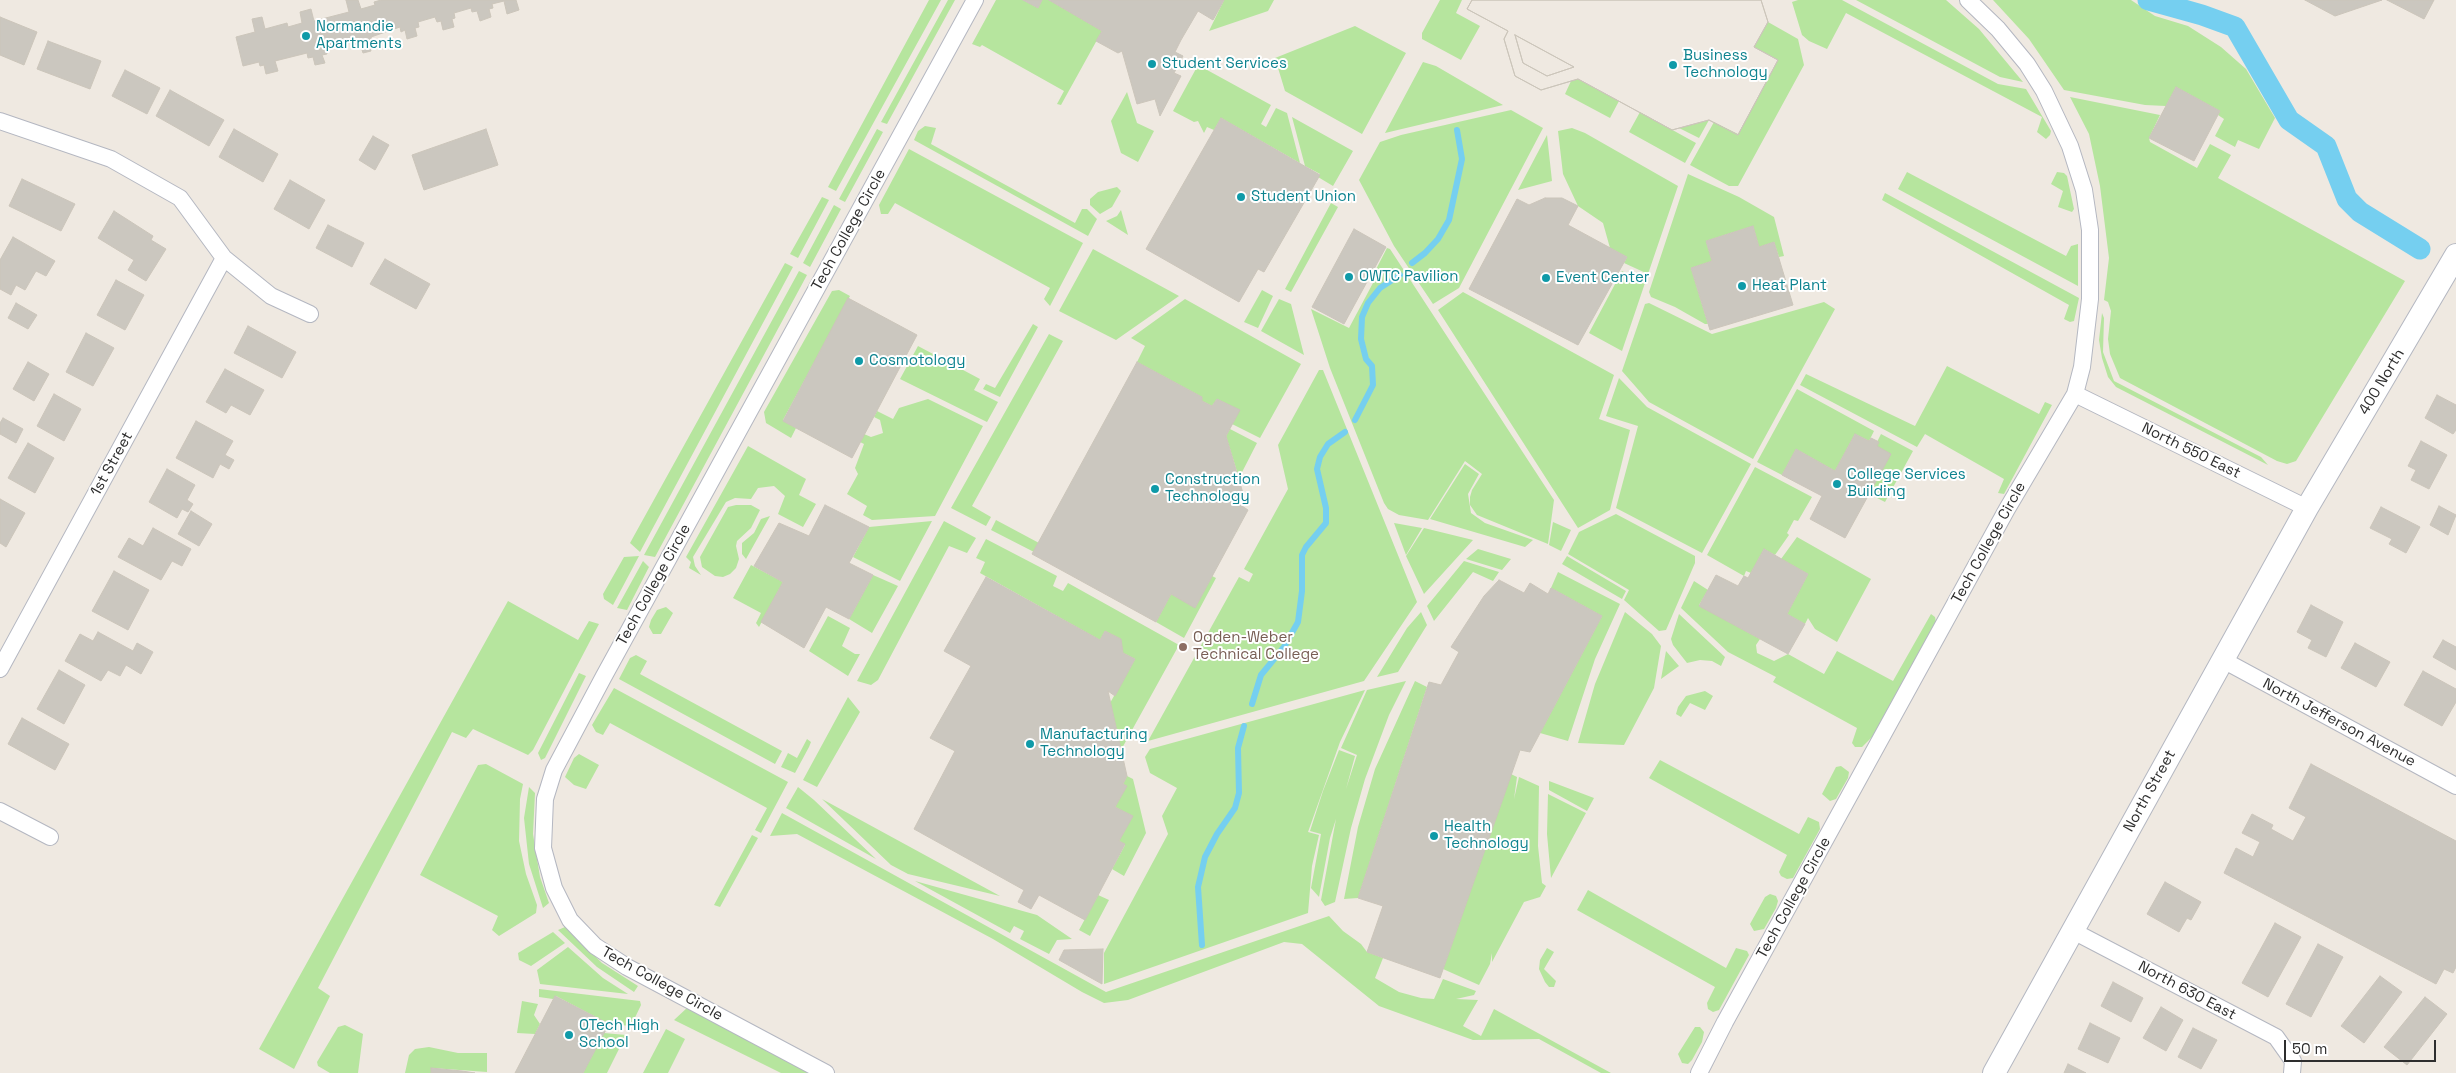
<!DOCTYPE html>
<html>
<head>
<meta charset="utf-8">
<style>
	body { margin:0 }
	#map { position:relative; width:2456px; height:1073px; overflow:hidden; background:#efe9e1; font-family:"Space Grotesk",sans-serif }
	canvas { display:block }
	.scale { position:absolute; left:2284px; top:1040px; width:152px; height:22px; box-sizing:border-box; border:2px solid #2e2e2e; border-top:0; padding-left:6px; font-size:15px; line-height:18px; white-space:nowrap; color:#2e2e2e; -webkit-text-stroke:4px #fff; paint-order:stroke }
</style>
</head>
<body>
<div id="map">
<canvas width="2456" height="1073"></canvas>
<div class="scale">50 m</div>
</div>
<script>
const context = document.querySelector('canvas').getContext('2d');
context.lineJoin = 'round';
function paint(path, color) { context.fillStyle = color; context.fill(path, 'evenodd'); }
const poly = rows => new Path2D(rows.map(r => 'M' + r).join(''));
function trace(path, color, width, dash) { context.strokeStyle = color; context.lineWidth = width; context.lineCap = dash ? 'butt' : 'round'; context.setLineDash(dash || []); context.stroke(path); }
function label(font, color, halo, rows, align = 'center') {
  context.font = font + ' "Space Grotesk",sans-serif'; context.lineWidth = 4; context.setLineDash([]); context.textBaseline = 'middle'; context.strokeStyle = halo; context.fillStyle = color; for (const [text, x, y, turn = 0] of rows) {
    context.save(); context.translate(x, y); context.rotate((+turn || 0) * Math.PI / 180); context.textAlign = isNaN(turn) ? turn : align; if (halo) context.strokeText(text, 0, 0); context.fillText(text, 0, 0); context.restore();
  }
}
paint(poly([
	[929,0,941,0,836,191,828,187],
	[948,0,955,0,887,124,881,122],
	[996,0,1023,0,1038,8,1042,0,1049,0,1102,31,1061,105,1057,104,1064,91,982,45,980,47,972,44],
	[1224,0,1274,0,1268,11,1209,31],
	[1440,0,1462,0,1456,13,1480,26,1461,60,1422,39,1422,33],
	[1798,0,1842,0,1998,84,2026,89,2051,131,2050,135,2046,139,2037,132,2042,117,1846,13,1827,49,1809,41,1802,35,1792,2],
	[1856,0,1946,0,1979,29,2023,82,2000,77],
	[1993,0,2131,0,2155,16,2188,26,2221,47,2246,69,2275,118,2259,149,2238,140,2235,147,2215,136,2224,119,2218,115,2220,111,2176,87,2166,106,2145,105,2064,90,2029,39],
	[1768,22,1798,39,1804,65,1738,186,1729,186,1690,165,1714,122,1738,134,1778,60,1754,47],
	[1355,26,1406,53,1362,134,1285,91,1275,58],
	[1423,62,1436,66,1503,105,1385,133],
	[1198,65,1271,105,1261,124,1266,127,1276,108,1287,113,1300,163,1221,118,1214,130,1207,127,1204,133,1198,121,1194,122,1173,111],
	[1578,79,1619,101,1610,118,1565,94,1571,81],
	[1127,92,1137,123,1154,131,1138,162,1121,153,1111,121],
	[2070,97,2160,115,2149,138,2150,142,2197,168,2210,144,2231,155,2218,178,2405,281,2296,461,2287,464,2277,461,2120,378,2110,354,2108,339,2111,311,2108,302,2104,300,2109,258,2100,186,2089,134],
	[1511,110,1543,128,1459,288,1433,304,1394,246,1359,180,1380,142,1401,135],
	[1640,112,1696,143,1685,163,1629,132],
	[1292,117,1353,151,1333,186,1318,177,1320,174,1305,166],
	[1709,120,1699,138,1679,128],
	[925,126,936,128,931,144,1075,223,1082,209,1087,209,1097,219,1088,236,914,140,918,131],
	[1572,128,1585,133,1678,186,1648,274,1624,263,1627,257,1610,248,1603,223,1578,206,1563,174,1558,131],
	[877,129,883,132,845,202,839,199],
	[1547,135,1552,181,1518,190],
	[909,149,1083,243,1050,306,1044,299,1050,288,895,203,888,214,881,214,879,205],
	[1907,172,2066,256,2071,246,2078,244,2078,286,1898,189],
	[2057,172,2064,173,2067,176,2074,209,2072,212,2058,207,2063,191,2051,184],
	[1688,174,1739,197,1774,217,1784,256,1779,257,1774,242,1759,247,1753,226,1706,241,1712,261,1691,268,1708,324,1705,324,1675,307,1651,297,1649,292],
	[1117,187,1121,191,1112,207,1100,214,1090,205,1090,199,1098,192],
	[1885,193,2079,298,2074,321,2070,322,2064,319,2069,305,1882,200],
	[822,197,829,200,798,258,790,254],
	[1331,203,1338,207,1291,292,1285,289],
	[834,205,841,209,810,267,803,263],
	[1121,210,1128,235,1106,221,1117,216],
	[1387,248,1390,249,1554,500,1548,544,1477,515,1470,505,1470,497,1472,490,1482,474,1465,461,1428,520,1399,515,1388,509,1384,503,1330,368,1311,309,1349,328,1373,283,1371,279],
	[1093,249,1179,296,1116,340,1059,311],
	[785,263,793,267,640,552,630,543],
	[799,271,807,275,655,557,644,555],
	[1622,271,1645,283,1622,351,1589,333],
	[839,290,850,296,783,420,796,428,791,438,766,423,764,412,832,291],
	[1262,290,1273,296,1258,328,1244,322],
	[1463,292,1614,375,1599,419,1630,430,1610,510,1578,528,1438,310],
	[1185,299,1301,364,1260,438,1232,424,1239,410,1217,399,1212,406,1202,401,1202,397,1137,362,1145,346,1131,338],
	[1279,299,1291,304,1304,355,1261,331],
	[1824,302,1835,309,1753,459,1649,402,1622,371,1645,304,1649,303,1712,334],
	[2102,313,2104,318,2103,352,2114,381,2261,457,2268,465,2116,387,2108,377,2102,358,2099,340],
	[1033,324,1038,327,1000,397,983,389,986,384,995,388],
	[1049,334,1063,341,972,506,991,517,986,526,951,508],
	[918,346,980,379,974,390,998,402,987,422,900,379],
	[1947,366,2039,414,2045,402,2052,405,2004,494,1998,493,2004,479,1925,434,1917,447,1800,385,1806,374,1915,426],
	[1319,370,1323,370,1417,602,1364,681,1148,741,1239,577,1249,582,1253,574,1244,569,1288,489,1278,445],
	[1619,378,1647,407,1751,464,1702,553,1616,508,1638,426,1606,416],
	[1797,389,1874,431,1869,441,1855,434,1835,471,1796,449,1782,475,1757,462],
	[928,399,983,426,935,516,872,520,863,515,867,506,847,494,858,474,855,468,864,444,860,442,864,434,871,437,883,433,880,420,874,417,877,411,893,419,899,408],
	[1230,429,1257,443,1239,478,1226,436],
	[1881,434,1913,451,1885,502,1869,494,1877,442],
	[748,446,806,479,799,495,816,504,803,527,778,514,785,496,774,486,758,488,751,499,735,498,726,502,693,557,695,566,701,575,689,568,691,562,686,557],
	[1465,464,1479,474,1468,494,1471,513,1485,523,1533,540,1525,547,1430,519],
	[1755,467,1812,497,1798,521,1794,520,1787,533,1789,535,1775,555,1764,549,1751,573,1746,571,1744,576,1707,555],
	[736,505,751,505,760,510,751,528,737,541,736,546,739,559,736,568,730,574,723,577,715,576,702,567,700,557,728,507],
	[1616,514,1695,556,1695,563,1666,630,1659,631,1624,600,1629,590,1568,554,1579,532],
	[770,516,746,559,742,554,742,543,754,533,761,519],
	[996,520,1039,543,1034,552,991,530],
	[932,521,900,581,853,557,869,527],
	[944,521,976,538,967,553,949,546,878,680,871,685,857,681],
	[1553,522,1571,530,1561,551,1549,545],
	[1394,523,1422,528,1406,555],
	[1424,528,1473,540,1424,594,1406,556],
	[1797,537,1871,579,1837,642,1815,629,1808,618,1805,624,1787,614,1808,574,1781,559],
	[986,539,1057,576,1053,586,1063,591,1068,583,1179,645,1121,750,1110,703,1135,659,1123,653,1120,639,1105,631,1100,640,980,573,985,562,976,558],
	[1478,549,1511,559,1502,570,1466,559],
	[639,556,613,605,604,599,603,594,624,557],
	[1567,556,1626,591,1622,599,1562,564],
	[643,561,649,567,627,610,617,608],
	[1464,561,1499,572,1493,581,1473,572,1434,621,1427,606],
	[751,565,783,582,759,627,756,623,761,613,733,598],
	[1558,572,1620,604,1595,659,1568,741,1540,733,1602,616,1551,588],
	[873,575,898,586,872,633,849,619],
	[1212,576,1216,578,1184,638,1156,622,1171,594,1195,607],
	[1694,581,1708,590,1699,605,1760,639,1756,645,1757,653,1774,661,1788,654,1824,674,1837,651,1893,681,1931,614,1935,617,1936,622,1873,736,1862,747,1855,747,1852,743,1857,728,1773,682,1776,677,1728,652,1681,608],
	[508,601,578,640,589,621,599,624,533,750,528,755,473,729,466,738,452,732,318,988,330,996,294,1069,259,1049],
	[666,607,673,613,661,634,653,634,649,627,651,620,657,610],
	[1421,612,1427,625,1398,672,1377,677,1407,628],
	[1625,612,1652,634,1661,646,1654,688,1624,745,1578,743,1595,684],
	[1679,614,1725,657,1721,666,1712,661,1700,660,1687,663,1673,645,1671,639],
	[828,616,850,628,842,646,855,654,860,654,848,676,809,651],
	[1666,651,1679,666,1661,679],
	[636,655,647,661,640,674,782,751,775,764,619,679,630,658],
	[579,673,586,676,545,758,541,760,538,753],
	[1406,681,1389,715,1365,779,1351,828,1335,902,1325,906,1321,900,1336,819,1330,838,1319,897,1311,888,1321,834,1310,831,1323,791,1339,750,1355,756,1346,789,1357,755,1341,748,1367,690],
	[1415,681,1427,687,1358,898,1344,899,1358,827,1375,769],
	[614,688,788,782,761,833,755,830,767,808,610,723,603,735,596,732,592,725],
	[1365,690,1340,742,1308,832,1319,835,1312,866,1308,913,1104,984,1104,953,1168,834,1162,816,1177,788,1150,773,1145,757,1150,749],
	[1705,691,1713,696,1705,710,1690,703,1681,717,1676,714,1678,707,1686,696],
	[848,697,860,712,817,787,803,780],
	[807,739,811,742,809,747,795,773,781,767,788,753,797,758],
	[579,754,599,765,586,789,574,785,565,777,574,758],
	[1660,760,1799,834,1808,817,1819,822,1820,829,1793,878,1787,879,1781,876,1779,872,1787,855,1649,778],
	[486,764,523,784,520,799,519,841,526,874,537,905,536,913,499,936,492,930,498,916,420,875,478,765],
	[1841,766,1849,772,1848,778,1836,799,1830,801,1822,794,1836,767],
	[1511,774,1517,777,1514,799,1519,777,1539,786,1538,846,1542,883,1546,886,1540,897,1524,902,1492,962,1492,953,1490,964,1479,985,1443,969],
	[1127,776,1133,779,1146,833,1124,876,1112,869,1125,845,1119,841,1132,816,1115,807,1126,786,1123,784],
	[1549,781,1594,798,1587,811,1549,790],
	[529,787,535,793,533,834,540,877,549,903,543,908,529,864,524,818],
	[798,787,814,800,876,859,786,808],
	[1548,794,1586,813,1551,878,1547,834],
	[822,799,1000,896,908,874,891,865],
	[782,813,1106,992,1329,916,1343,931,1361,944,1367,952,1383,958,1375,978,1399,992,1421,998,1434,999,1443,979,1476,991,1474,995,1456,999,1478,1000,1463,1026,1481,1036,1494,1009,1611,1073,1601,1073,1539,1039,1473,1040,1379,1006,1302,944,1284,942,1128,1000,1104,1003,1082,992,993,939,797,834,770,836],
	[752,835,758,838,720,907,714,905],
	[915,881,1037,915,1072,939,1057,940,1049,954,1020,939,1024,931,1014,926,1010,933],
	[1588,890,1726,968,1736,948,1747,951,1749,955,1719,1010,1713,1012,1708,1009,1707,1003,1715,987,1577,910],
	[1770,894,1776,896,1778,901,1776,908,1764,929,1754,931,1750,924,1765,897],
	[1098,895,1109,900,1090,936,1079,930],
	[565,927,602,963,638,986,634,992,597,967,558,930],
	[553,932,565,943,531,966,519,960,518,953],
	[568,947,603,978,628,994,540,984,537,970],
	[1547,948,1554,952,1544,969,1556,981,1554,987,1549,987,1545,982,1539,969,1540,960],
	[539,989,640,1001,641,1005,631,1026,609,1024,556,996,553,999,539,997],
	[522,1001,538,1004,534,1015,540,1024,535,1034,517,1033],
	[688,1007,812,1073,781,1073,674,1020],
	[345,1025,363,1034,358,1073,330,1073,318,1066,317,1062,338,1027],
	[1695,1027,1700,1027,1704,1032,1702,1042,1692,1060,1688,1064,1682,1063,1678,1054],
	[666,1029,685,1039,668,1073,643,1073],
	[604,1033,626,1035,607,1073,583,1073],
	[429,1047,458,1053,487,1053,487,1072,432,1068,431,1073,405,1073,409,1055,415,1049]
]), '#b6e59e');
trace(poly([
	[1412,263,1425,253,1438,239,1449,220,1462,159,1457,130],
	[1355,420,1373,385,1372,366,1366,359,1361,339,1362,317,1368,303,1380,288,1400,275],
	[1252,704,1261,675,1284,647,1298,622,1302,591,1302,555,1306,547,1326,523,1326,508,1317,469,1320,457,1328,444,1345,432],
	[1202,945,1198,887,1205,857,1217,834,1235,808,1239,793,1238,748,1244,726]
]), '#75cff0', 6);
trace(poly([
	[2148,0,2202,15,2235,27,2289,120,2326,146,2347,199,2360,212,2420,249]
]), '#75cff0', 21);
const building = poly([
	[346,0,358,0,361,9,375,5,374,2,381,0,516,0,519,10,507,14,504,1,492,4,493,8,489,9,491,17,480,21,477,11,472,12,471,8,454,13,455,18,452,19,454,27,443,30,441,21,437,22,435,17,418,22,419,27,415,28,417,36,407,39,405,30,401,32,400,27,371,37,373,42,369,43,371,51,363,53,360,44,356,45,355,41,326,49,327,54,322,55,325,63,315,65,313,57,308,58,307,53,275,61,278,71,266,74,264,65,260,66,259,62,243,66,236,37,255,32,252,19,262,17,265,29,287,23,288,27,302,23,300,12,311,9,314,21,349,12,346,0],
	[1023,0,1042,0,1038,8,1023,0],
	[1049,0,1224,0,1213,20,1198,11,1181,40,1175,52,1183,56,1174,73,1181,76,1160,116,1155,99,1137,104,1122,51,1118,53,1096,41,1102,31,1049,0],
	[1472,0,1761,0,1768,22,1754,47,1778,60,1738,135,1709,120,1672,130,1578,79,1541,90,1515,76,1504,39,1508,31,1467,9,1472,0],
	[1515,35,1574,67,1547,76,1523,63,1515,35],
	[1472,0,1761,0,1768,22,1754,47,1778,60,1738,135,1709,120,1672,130,1578,79,1541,90,1515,76,1504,39,1508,31,1467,9,1472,0],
	[2305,0,2382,0,2335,16,2305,0],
	[2387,0,2434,0,2424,19,2387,0],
	[0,17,37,32,24,65,0,55,0,17],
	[1515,35,1574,67,1547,76,1523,63,1515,35],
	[48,41,101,61,90,89,37,69,48,41],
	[125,70,160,88,147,114,112,96,125,70],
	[2176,87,2220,111,2194,161,2149,138,2176,87],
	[170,90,224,120,209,146,156,116,170,90],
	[1221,118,1320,175,1264,272,1258,269,1239,302,1146,249,1221,118],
	[234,129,278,154,263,182,219,157,234,129],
	[486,129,498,165,424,190,412,155,486,129],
	[373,136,389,145,375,170,359,160,373,136],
	[22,179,75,204,61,231,9,206,22,179],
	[290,180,325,200,309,229,274,209,290,180],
	[1545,198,1562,198,1578,206,1568,225,1627,257,1578,345,1469,289,1517,199,1529,205,1545,198],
	[114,211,153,236,151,240,166,249,146,281,128,270,134,260,98,238,114,211],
	[328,225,364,243,352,267,316,248,328,225],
	[1753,226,1759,247,1774,242,1793,305,1710,330,1691,268,1712,261,1706,241,1753,226],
	[1354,229,1386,247,1344,324,1312,307,1354,229],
	[13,237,55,261,46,276,36,271,25,290,16,285,11,295,0,289,0,260,13,237],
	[385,259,430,284,416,309,370,284,385,259],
	[116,280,144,295,125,330,97,315,116,280],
	[848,298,917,335,852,458,783,421,848,298],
	[16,303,37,315,28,329,8,318,16,303],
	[248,326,296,352,282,378,234,353,248,326],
	[86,333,114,348,93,386,66,372,86,333],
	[28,362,49,374,34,401,13,389,28,362],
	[1137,362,1202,397,1202,401,1212,406,1217,399,1240,410,1226,436,1245,500,1242,506,1248,510,1195,608,1171,594,1156,622,1032,554,1137,362],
	[225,369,264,390,250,415,231,405,226,413,206,402,225,369],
	[54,394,81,409,64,441,37,426,54,394],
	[2437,395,2456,405,2456,430,2453,434,2425,418,2437,395],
	[3,418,23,429,16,443,0,434,0,423,3,418],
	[196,421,233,441,225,455,234,460,229,469,220,464,213,478,176,458,196,421],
	[1855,434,1869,441,1871,438,1879,442,1877,446,1891,454,1845,538,1810,519,1822,496,1782,475,1796,449,1835,471,1855,434],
	[2421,441,2447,455,2429,489,2411,480,2416,470,2408,466,2421,441],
	[28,443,54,458,35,493,8,478,28,443],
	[167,469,195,485,187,500,193,504,188,512,182,509,177,518,149,502,167,469],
	[0,499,25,513,6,547,0,543,0,499],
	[825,505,869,527,849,563,873,575,849,619,826,607,804,648,761,622,783,582,754,566,779,523,809,536,825,505],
	[2439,506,2456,515,2448,535,2430,525,2439,506],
	[2381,507,2420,527,2406,553,2389,544,2392,539,2370,528,2381,507],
	[191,511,212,524,199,546,178,534,191,511],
	[153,528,191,549,182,566,172,561,161,580,118,557,129,538,143,546,153,528],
	[1764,549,1808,574,1787,614,1805,624,1788,654,1699,606,1716,575,1738,586,1744,576,1748,578,1764,549],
	[114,571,149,590,128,630,92,611,114,571],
	[986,577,1100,640,1105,631,1121,639,1123,653,1135,659,1115,696,1108,691,1127,776,1123,784,1127,786,1115,807,1133,816,1119,841,1125,844,1085,920,1039,895,1031,909,1018,902,1024,890,914,829,955,751,930,738,971,666,944,651,986,577],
	[1499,580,1524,593,1530,583,1548,594,1551,588,1602,616,1530,752,1520,750,1440,978,1367,952,1383,906,1358,898,1429,682,1441,685,1459,652,1451,647,1484,596,1499,580],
	[2311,605,2343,622,2326,657,2308,648,2312,640,2297,632,2311,605],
	[98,632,133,651,137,643,153,652,141,674,126,665,120,676,108,670,101,681,65,661,80,634,93,641,98,632],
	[2443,640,2456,647,2456,670,2433,657,2443,640],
	[2355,643,2390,662,2376,687,2341,668,2355,643],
	[59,670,85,685,64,724,37,709,59,670],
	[2423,671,2456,689,2456,702,2442,726,2404,705,2423,671],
	[22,718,69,744,55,770,8,744,22,718],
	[2311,764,2456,841,2456,967,2453,973,2444,969,2436,984,2224,873,2236,848,2253,857,2260,842,2242,833,2252,814,2273,825,2271,829,2293,841,2306,817,2289,808,2311,764],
	[2165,882,2201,902,2191,920,2187,918,2179,932,2147,914,2165,882],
	[2275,923,2301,937,2268,997,2242,983,2275,923],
	[2318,944,2343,957,2311,1017,2286,1004,2318,944],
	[1103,949,1102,984,1059,960,1064,950,1103,949],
	[2380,976,2402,992,2364,1043,2341,1026,2380,976],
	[2113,982,2143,998,2131,1022,2101,1006,2113,982],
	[555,996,609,1024,583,1073,515,1073,555,996],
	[2425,997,2447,1014,2407,1065,2384,1047,2425,997],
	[2161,1007,2183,1020,2166,1051,2143,1038,2161,1007],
	[2090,1023,2120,1038,2108,1063,2078,1049,2090,1023],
	[2193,1028,2217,1040,2201,1069,2178,1057,2193,1028],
	[2068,1064,2086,1073,2064,1073,2068,1064],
	[431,1068,462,1071,475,1073,431,1073,431,1068]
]);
paint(building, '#cbc7bf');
trace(building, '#cbc5ba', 1);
const street = poly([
	[0,121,111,159,180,198,224,258,271,296,310,314],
	[2075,394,2307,508],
	[2223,660,2456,786],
	[0,669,224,258],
	[0,811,50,837],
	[2073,931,2276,1037,2293,1061,2292,1073],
	[826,1073,627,967,595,946,570,920,554,888,543,848,545,799,554,770,604,676,975,0],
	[1699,1073,1725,1022,2007,509,2075,394,2082,367,2090,299,2090,230,2084,190,2070,146,2044,91,2027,64,1998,29,1968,0]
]);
const secondary = poly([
	[1994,1073,2307,508,2456,255]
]);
trace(street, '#b4b7c1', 18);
trace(secondary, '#b4b7c1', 24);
trace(street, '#fff', 16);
trace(secondary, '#fff', 22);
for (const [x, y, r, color] of [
	[306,36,5,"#0f9aa8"],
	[1152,64,5,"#0f9aa8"],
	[1673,65,5,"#0f9aa8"],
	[1241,197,5,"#0f9aa8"],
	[1349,277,5,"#0f9aa8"],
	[1546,278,5,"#0f9aa8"],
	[1742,286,5,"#0f9aa8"],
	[859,361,5,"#0f9aa8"],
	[1837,484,5,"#0f9aa8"],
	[1155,489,5,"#0f9aa8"],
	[1183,647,5,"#8d6e63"],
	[1030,744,5,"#0f9aa8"],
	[1434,836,5,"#0f9aa8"],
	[569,1035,5,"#0f9aa8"]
]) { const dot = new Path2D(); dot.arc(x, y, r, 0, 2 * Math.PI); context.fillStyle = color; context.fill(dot); trace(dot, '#fff', 2); }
label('15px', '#0d838f', '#fff', [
	["Normandie",316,27],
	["Apartments",316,44],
	["Business",1683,56],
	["Technology",1683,73],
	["Student Services",1162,64],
	["Student Union",1251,197],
	["OWTC Pavilion",1359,277],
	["Event Center",1556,278],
	["Heat Plant",1752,286],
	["Cosmotology",869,361],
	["College Services",1847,475],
	["Building",1847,492],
	["Construction",1165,480],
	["Technology",1165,497],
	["Manufacturing",1040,735],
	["Technology",1040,752],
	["Health",1444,827],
	["Technology",1444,844],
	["OTech High",579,1026],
	["School",579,1043]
], 'left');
label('15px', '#2e2e2e', '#fff', [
	["Tech College Circle",849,230,-61],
	["400 North",2382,382,-59],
	["North 550 East",2191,451,26],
	["1st Street",112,464,-61],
	["Tech College Circle",1989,543,-61],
	["Tech College Circle",654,585,-61],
	["North Jefferson Avenue",2339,723,28],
	["North Street",2150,791,-61],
	["Tech College Circle",1794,898,-61],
	["Tech College Circle",662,984,29],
	["North 630 East",2187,991,28]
]);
label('15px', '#785e54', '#fff', [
	["Ogden-Weber",1193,638],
	["Technical College",1193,655]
], 'left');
</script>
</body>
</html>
